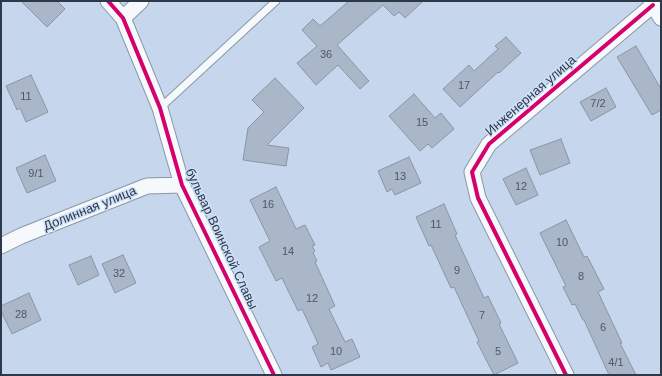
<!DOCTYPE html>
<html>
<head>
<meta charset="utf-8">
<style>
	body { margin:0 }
	#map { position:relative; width:662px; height:376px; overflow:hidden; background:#c6d6ec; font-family:Helvetica,sans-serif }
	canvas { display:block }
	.frame { position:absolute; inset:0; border:2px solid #2d3949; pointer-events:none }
</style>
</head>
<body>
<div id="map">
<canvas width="662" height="376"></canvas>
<div class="frame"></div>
</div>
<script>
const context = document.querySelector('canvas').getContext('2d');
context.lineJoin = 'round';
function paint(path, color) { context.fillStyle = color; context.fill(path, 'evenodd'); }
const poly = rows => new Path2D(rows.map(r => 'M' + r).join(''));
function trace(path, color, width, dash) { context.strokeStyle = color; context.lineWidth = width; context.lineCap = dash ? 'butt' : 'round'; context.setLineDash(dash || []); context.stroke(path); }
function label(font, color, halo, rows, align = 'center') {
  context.font = font + ' Helvetica,sans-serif'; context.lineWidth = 3; context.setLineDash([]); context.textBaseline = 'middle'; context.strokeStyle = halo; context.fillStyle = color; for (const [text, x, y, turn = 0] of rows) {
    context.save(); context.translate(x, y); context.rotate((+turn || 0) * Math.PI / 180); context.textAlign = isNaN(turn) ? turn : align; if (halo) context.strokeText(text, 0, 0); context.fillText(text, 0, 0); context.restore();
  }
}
const building = poly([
	[21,1,57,1,65,9,47,27,21,1],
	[349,1,423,1,405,18,399,12,394,16,383,5,337,45,369,81,360,89,338,65,316,85,297,63,317,46,302,30,313,19,320,26,349,1],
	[506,37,521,53,499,73,498,72,460,107,443,89,469,65,474,71,498,49,495,46,506,37],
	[636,46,661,89,661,110,652,115,617,57,636,46],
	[31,75,48,112,26,122,20,108,17,110,6,86,31,75],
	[275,78,304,108,267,145,289,148,286,166,243,160,248,128,264,112,252,100,275,78],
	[606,88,616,107,591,121,580,102,606,88],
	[414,94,435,118,441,113,454,129,432,148,428,144,420,151,389,116,414,94],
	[561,139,570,163,540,175,530,150,561,139],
	[45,155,56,181,27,193,16,168,45,155],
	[409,157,421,183,395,195,392,189,387,192,378,171,409,157],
	[526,168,538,195,516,205,503,179,526,168],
	[276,187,296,229,305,225,315,245,312,246,315,251,313,253,317,261,315,262,335,306,329,309,345,342,352,339,360,357,331,370,328,363,321,367,312,347,318,344,316,339,302,309,298,311,282,278,276,281,259,247,270,241,250,200,276,187],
	[444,204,457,234,455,235,484,298,488,296,501,323,499,324,518,363,494,375,477,342,479,341,454,287,451,288,431,245,429,246,416,217,444,204],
	[566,220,584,257,587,256,604,289,598,292,622,343,620,343,636,375,609,375,584,320,583,320,575,304,572,305,563,287,566,286,540,233,566,220],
	[123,255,136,283,115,293,102,264,123,255],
	[91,256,99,275,78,285,69,265,91,256],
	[29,293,41,320,12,334,1,311,1,306,29,293]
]);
paint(building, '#aab7c9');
trace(building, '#8995a6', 1);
const lane = poly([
	[160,108,276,1]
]);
const street = poly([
	[108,1,123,18,160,108,182,185,274,375],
	[651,1,661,18],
	[123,18,141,1],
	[1,246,21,236,147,186,182,185],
	[566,375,478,198,472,172,489,144,653,5]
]);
trace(lane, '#8b97a7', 9);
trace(street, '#8b97a7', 17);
trace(lane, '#f6f9fc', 7);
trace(street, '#f6f9fc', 15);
trace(poly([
	[108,1,123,18,160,108,182,185,274,375],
	[566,375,478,198,472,172,489,144,653,5]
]), '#d6006c', 4);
label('11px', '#4c5869', null, [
	["36",326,55],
	["17",464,86],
	["11",26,97],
	["7/2",598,104],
	["15",422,123],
	["9/1",36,174],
	["13",400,177],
	["12",521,187],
	["16",268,205],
	["11",436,225],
	["10",562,243],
	["14",288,252],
	["9",457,271],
	["32",119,274],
	["8",581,277],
	["12",312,299],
	["28",21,315],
	["7",482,316],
	["6",603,328],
	["10",336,352],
	["5",498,352],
	["4/1",616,363]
]);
label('13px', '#2d3949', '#cedff8', [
	["Инженерная улица",531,96,-41],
	["Долинная улица",90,209,-22],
	["бульвар Воинской Славы",221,239,65]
]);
</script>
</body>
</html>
